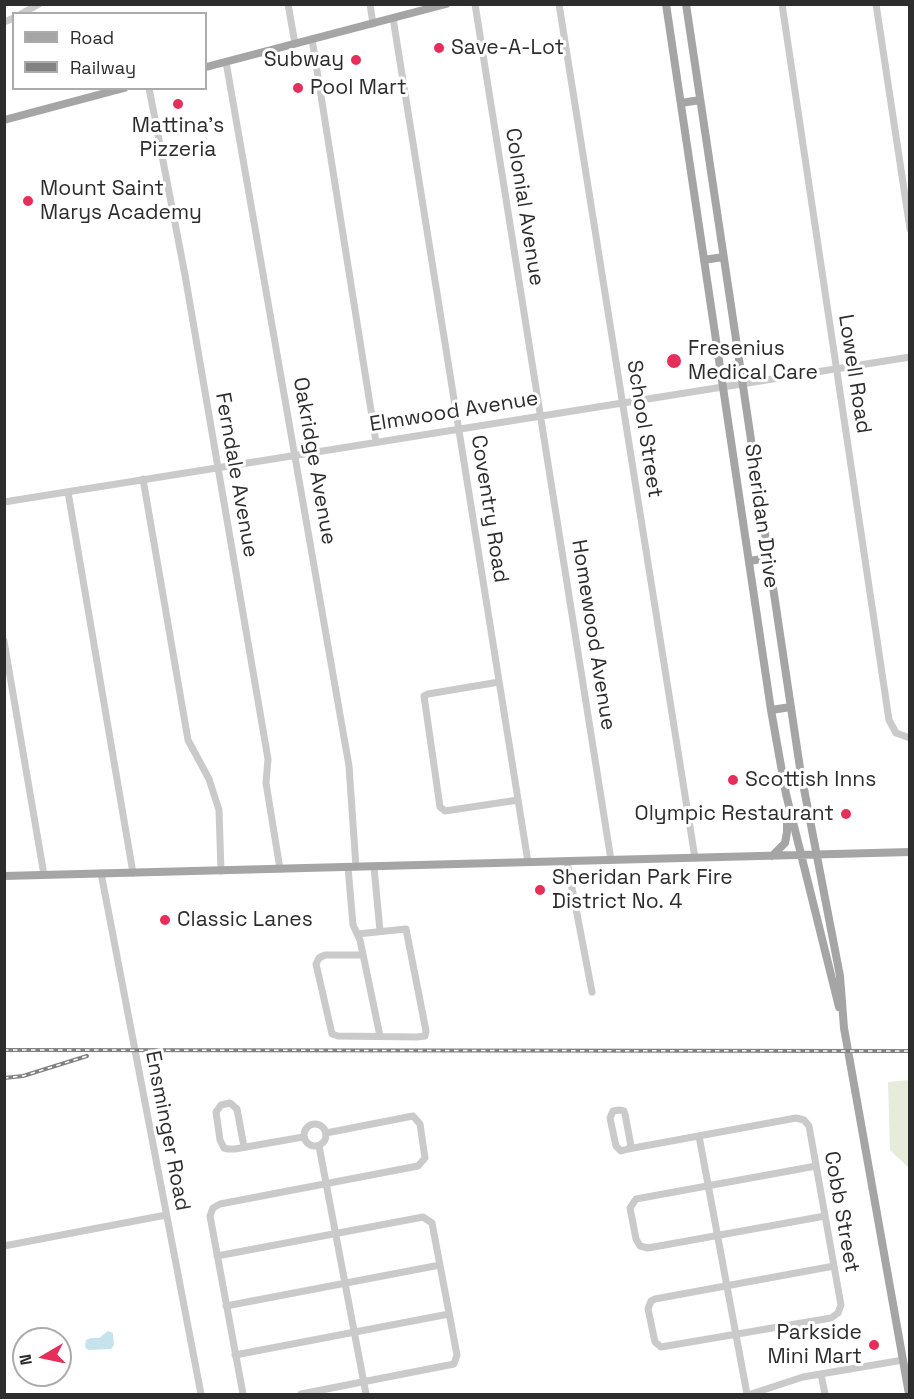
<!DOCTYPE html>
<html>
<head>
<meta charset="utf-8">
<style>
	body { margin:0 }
	#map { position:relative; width:914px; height:1399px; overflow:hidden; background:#fff; font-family:"Space Grotesk",sans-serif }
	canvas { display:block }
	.frame { position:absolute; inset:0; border:6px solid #2d2d2d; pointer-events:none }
	.legend { position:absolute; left:12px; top:12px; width:195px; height:78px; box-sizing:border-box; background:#fff; border:2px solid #ababab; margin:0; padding:8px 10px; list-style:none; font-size:18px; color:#2d2d2d }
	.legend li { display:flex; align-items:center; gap:12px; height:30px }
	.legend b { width:30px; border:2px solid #ababab }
	.north { position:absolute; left:12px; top:1327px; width:60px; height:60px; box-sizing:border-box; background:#fff; border:2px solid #ababab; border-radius:50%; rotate:261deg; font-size:16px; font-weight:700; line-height:24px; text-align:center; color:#2d2d2d }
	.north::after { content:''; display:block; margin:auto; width:21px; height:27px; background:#e52e5a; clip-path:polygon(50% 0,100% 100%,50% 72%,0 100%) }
</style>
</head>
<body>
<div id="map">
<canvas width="914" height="1399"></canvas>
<div class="frame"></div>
<ul class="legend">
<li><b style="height:8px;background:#a5a5a5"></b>Road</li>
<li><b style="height:8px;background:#828282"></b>Railway</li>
</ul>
<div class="north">N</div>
</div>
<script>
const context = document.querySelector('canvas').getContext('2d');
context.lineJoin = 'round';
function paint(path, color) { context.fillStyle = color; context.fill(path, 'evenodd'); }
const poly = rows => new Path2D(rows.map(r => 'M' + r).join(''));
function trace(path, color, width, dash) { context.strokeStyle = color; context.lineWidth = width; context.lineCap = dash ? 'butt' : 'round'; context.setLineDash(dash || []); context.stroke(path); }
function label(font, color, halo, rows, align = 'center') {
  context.font = font + ' "Space Grotesk",sans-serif'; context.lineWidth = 6; context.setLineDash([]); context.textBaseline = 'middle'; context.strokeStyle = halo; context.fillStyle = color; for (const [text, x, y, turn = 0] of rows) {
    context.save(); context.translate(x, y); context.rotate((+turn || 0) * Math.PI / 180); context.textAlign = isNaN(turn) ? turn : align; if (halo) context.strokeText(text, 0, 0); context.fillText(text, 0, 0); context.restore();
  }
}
paint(poly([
	[909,1080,910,1080,909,1168,890,1150,888,1082]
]), '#e6ebda');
paint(poly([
	[108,1331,113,1333,114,1345,111,1349,88,1350,85,1347,86,1340,91,1338,99,1338]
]), '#c6e3eb');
trace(poly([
	[288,4,295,44],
	[370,4,373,24],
	[475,4,611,860],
	[559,4,695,858],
	[782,4,889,720,896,733,910,738],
	[876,4,910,229],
	[21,14,39,4],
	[393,18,528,862],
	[4,22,14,18],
	[312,39,376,442],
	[226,62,349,766,356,867],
	[149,88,185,275,268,759,266,783,280,869],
	[143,479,188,740,209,779,219,810,221,871],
	[68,492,133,873],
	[4,502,910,357],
	[4,641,44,875],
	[499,682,428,694,424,696,440,807,445,811,518,800],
	[567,862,592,992],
	[348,867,353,925,360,940,380,1036],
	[374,867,380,931],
	[101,873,201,1394],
	[357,934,406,929,426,1031,425,1036,417,1037,338,1036,332,1034,316,964,319,958,325,955,363,955],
	[619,1110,624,1111,625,1114,631,1146,628,1149,621,1151,616,1146,610,1118,613,1111,619,1110],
	'304 1135a11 11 0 1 1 22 0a11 11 0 1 1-22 0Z',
	[699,1136,747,1394],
	[319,1146,366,1394],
	[244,1147,237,1109,230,1103,221,1105,216,1112,220,1140,224,1148,228,1149,235,1149,303,1137],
	[628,1149,796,1118,804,1120,809,1126,834,1266,841,1305,838,1313,831,1318,661,1347,655,1342,648,1309,651,1301,655,1299,834,1266],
	[816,1166,636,1199,630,1208,636,1239,640,1246,648,1248,825,1216],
	[4,1246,166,1215],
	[217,1256,423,1217,432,1223,457,1355,454,1364,301,1394],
	[226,1306,440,1265],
	[235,1355,449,1314],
	[821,1374,825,1394],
	[243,1394,210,1216,213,1208,220,1204,418,1166,425,1158,420,1124,413,1116,326,1133],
	[751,1394,803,1377,903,1360]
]), '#cacaca', 7);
trace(poly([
	[666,4,771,710,786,794,839,1007],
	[686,4,800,768,840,976,844,1028,909,1394],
	[206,67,446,4],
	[681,103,700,100],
	[4,120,124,88],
	[704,260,723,257],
	[749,561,768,558],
	[771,710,791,707],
	[772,856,785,843,787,832,787,813],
	[4,876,910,852]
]), '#a5a5a5', 8);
const rail = poly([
	[4,1050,910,1051],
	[4,1078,23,1076,87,1056]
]);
trace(rail, '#828282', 4);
trace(rail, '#fff', 1.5, [4.5]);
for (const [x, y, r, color] of [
	[439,48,6,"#e52e5a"],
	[356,60,6,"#e52e5a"],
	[298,88,6,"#e52e5a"],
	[178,104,6,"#e52e5a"],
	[28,201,6,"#e52e5a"],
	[674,361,8,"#e52e5a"],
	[733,780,6,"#e52e5a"],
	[846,814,6,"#e52e5a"],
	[540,890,6,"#e52e5a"],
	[165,920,6,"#e52e5a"],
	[874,1345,6,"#e52e5a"]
]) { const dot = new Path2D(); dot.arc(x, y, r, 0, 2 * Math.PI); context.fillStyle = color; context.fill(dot); trace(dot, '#fff', 2); }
label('21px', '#2d2d2d', '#fff', [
	["Save-A-Lot",451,48],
	["Subway",344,60,"right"],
	["Pool Mart",310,88],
	["Mattina's",178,126,"center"],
	["Pizzeria",178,150,"center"],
	["Mount Saint",40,189],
	["Marys Academy",40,213],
	["Fresenius",688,349],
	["Medical Care",688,373],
	["Scottish Inns",745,780],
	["Olympic Restaurant",834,814,"right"],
	["Sheridan Park Fire",552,878],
	["District No. 4",552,902],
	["Classic Lanes",177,920],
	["Parkside",862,1333,"right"],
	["Mini Mart",862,1357,"right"]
], 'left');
label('21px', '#2d2d2d', '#fff', [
	["Colonial Avenue",524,207,81],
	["Lowell Road",854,374,81],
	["Elmwood Avenue",454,412,-9],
	["School Street",644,429,81],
	["Oakridge Avenue",314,461,80],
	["Ferndale Avenue",236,475,80],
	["Coventry Road",489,509,81],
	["Sheridan Drive",761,516,82],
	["Homewood Avenue",593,635,81],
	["Ensminger Road",167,1131,79],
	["Cobb Street",841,1212,80]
]);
</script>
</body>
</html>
